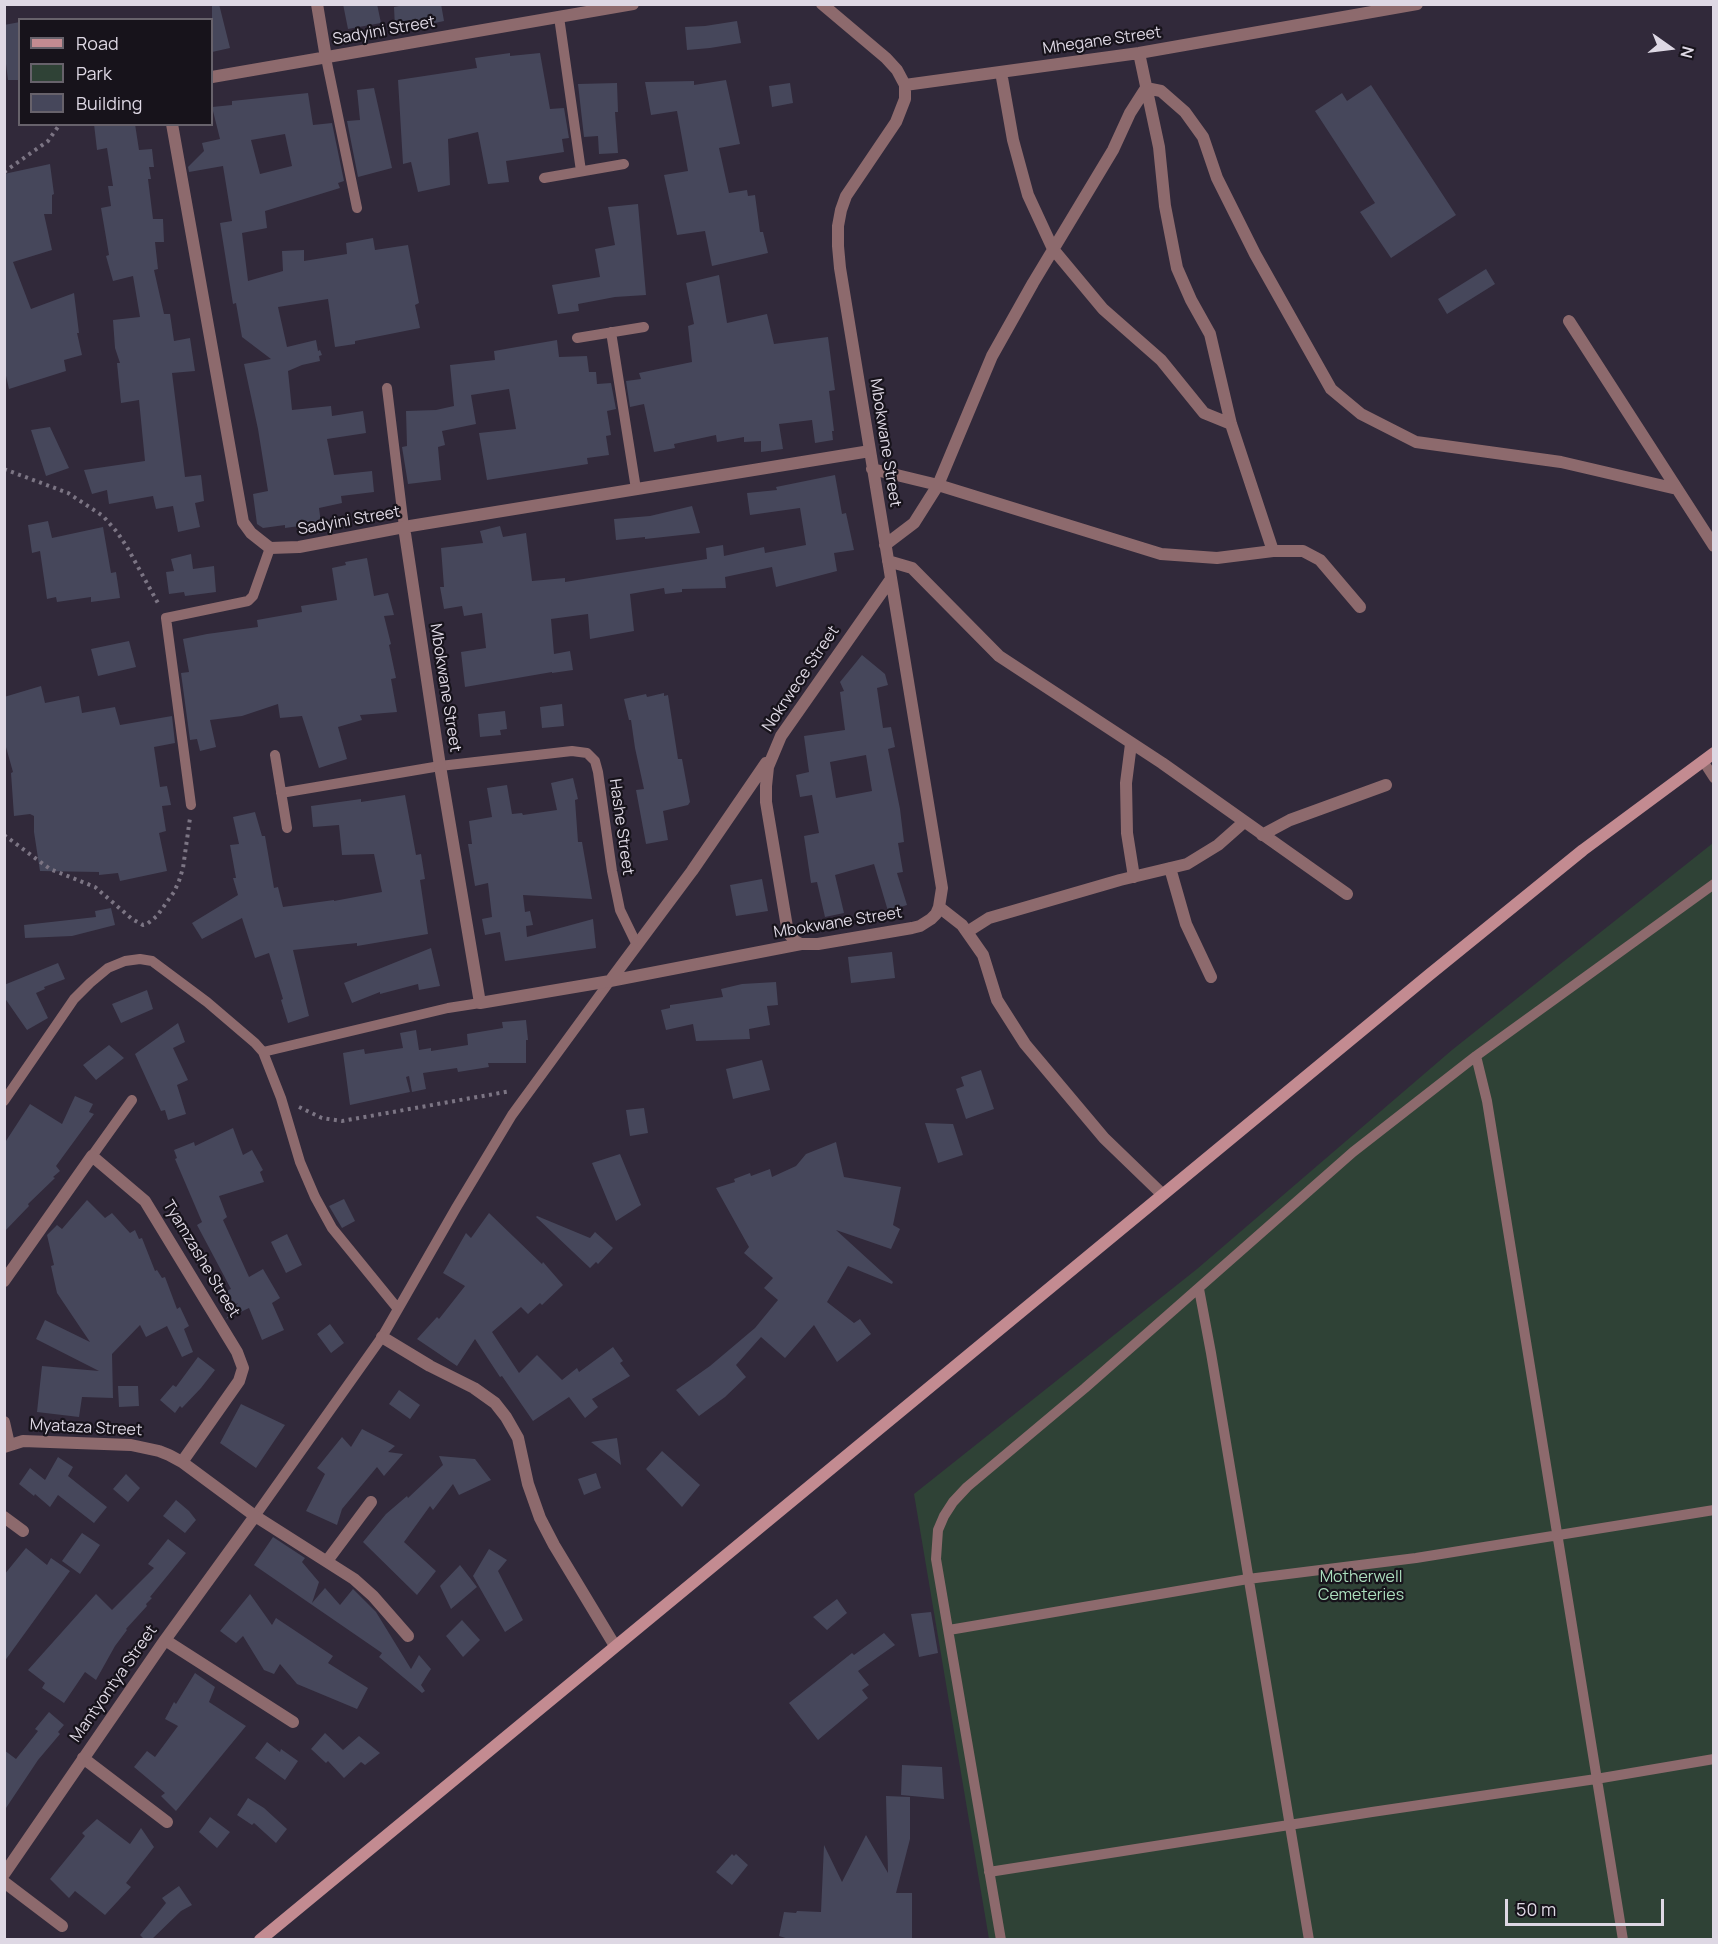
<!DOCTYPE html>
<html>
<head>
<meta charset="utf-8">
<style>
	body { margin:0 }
	#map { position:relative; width:1718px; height:1944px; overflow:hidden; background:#31293a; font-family:Manrope,sans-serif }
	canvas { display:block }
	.frame { position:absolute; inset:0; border:6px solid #ded8e4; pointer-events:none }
	.legend { position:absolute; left:18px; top:18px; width:195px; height:108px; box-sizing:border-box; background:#17131b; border:2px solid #67626b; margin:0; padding:8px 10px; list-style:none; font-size:18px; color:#ded8e4 }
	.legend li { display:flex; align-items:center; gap:12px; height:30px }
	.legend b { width:30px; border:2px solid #67626b }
	.north { position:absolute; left:1640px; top:18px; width:60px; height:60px; -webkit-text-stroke:4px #17131b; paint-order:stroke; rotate:104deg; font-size:16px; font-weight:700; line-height:24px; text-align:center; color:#ded8e4 }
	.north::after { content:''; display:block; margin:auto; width:21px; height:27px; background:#ded8e4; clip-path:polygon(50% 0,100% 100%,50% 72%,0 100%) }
	.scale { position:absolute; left:1505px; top:1899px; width:159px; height:27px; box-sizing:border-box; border:3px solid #ded8e4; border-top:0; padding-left:8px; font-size:18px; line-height:21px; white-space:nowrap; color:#ded8e4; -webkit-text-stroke:4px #17131b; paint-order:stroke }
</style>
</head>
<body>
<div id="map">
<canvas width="1718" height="1944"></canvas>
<div class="frame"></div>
<ul class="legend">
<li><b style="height:8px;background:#c38b91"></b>Road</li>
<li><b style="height:16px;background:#2f4236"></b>Park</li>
<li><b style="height:16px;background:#46475b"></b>Building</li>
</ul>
<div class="north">N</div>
<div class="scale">50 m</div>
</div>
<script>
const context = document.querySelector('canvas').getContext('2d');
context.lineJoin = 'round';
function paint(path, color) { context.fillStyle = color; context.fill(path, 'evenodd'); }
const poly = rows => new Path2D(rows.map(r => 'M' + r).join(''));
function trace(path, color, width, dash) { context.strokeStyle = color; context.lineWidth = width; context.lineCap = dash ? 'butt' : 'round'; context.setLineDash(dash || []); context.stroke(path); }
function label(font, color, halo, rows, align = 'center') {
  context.font = font + ' Manrope,sans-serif'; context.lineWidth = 4.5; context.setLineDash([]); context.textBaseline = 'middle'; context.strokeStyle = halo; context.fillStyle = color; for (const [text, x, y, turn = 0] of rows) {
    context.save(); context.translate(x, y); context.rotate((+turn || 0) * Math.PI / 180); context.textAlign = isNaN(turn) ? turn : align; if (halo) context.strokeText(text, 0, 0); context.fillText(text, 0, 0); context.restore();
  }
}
paint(poly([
	[1713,843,1713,1939,989,1939,914,1494,1197,1269,1452,1050]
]), '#2f4236');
paint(poly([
	[212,4,219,4,230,48,212,52],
	[343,4,377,4,381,23,348,29],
	[409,4,441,4,444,21,412,28,412,24,395,28,394,7],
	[737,21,741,43,710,48,687,50,685,27,705,26],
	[20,22,20,80,8,80,4,48,4,25],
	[510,53,510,56,540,53,550,109,564,108,569,138,562,139,564,152,506,161,509,182,488,184,478,132,448,139,450,185,418,192,411,162,403,164,398,80,477,68,475,58],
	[726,80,740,144,719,148,729,193,747,190,748,196,755,195,760,232,763,232,768,253,712,266,705,231,677,235,664,175,688,171,677,111,651,115,645,82,694,81,694,85],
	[617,83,618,112,615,112,618,153,599,154,598,136,584,137,578,84],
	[790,83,793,103,772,107,769,86],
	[1371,85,1456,215,1391,258,1360,212,1375,203,1315,111,1342,93,1347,101],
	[374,88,392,168,358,177,347,121,360,120,357,90],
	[308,93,313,125,332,123,344,181,338,183,340,188,265,211,267,228,242,233,248,281,283,271,282,251,304,250,304,261,347,254,346,243,373,238,375,250,408,245,419,303,415,305,420,328,355,341,355,344,335,347,328,299,278,307,287,347,316,340,318,351,320,350,322,355,319,356,320,361,302,365,288,371,292,410,331,406,332,416,363,411,366,433,327,439,334,475,372,471,374,492,341,496,342,503,319,508,321,523,285,528,285,525,263,528,257,524,253,494,268,491,258,429,244,364,271,359,242,337,236,303,233,304,220,223,232,221,223,166,189,172,188,167,204,151,202,143,220,139,212,107,232,105,232,101],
	[285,134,292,166,260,174,251,140],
	[94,124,135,124,139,150,152,149,154,167,149,167,151,179,148,179,153,219,163,219,164,242,155,242,158,269,154,270,164,314,170,314,174,341,190,338,195,371,172,373,185,477,201,475,204,501,195,503,200,527,178,532,173,506,156,509,153,496,109,504,107,490,92,494,84,470,145,461,139,400,121,403,117,363,120,363,115,348,113,320,140,317,133,276,113,281,106,256,109,255,101,208,111,206,108,186,113,186,107,148,97,150],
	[50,164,54,194,52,195,52,214,44,214,52,250,13,262,31,309,74,293,79,333,77,333,82,355,64,360,66,371,9,389,4,367,4,174],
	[638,204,646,295,615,297,578,304,579,311,558,314,552,285,600,277,595,249,615,245,608,207],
	[1486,269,1495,284,1447,314,1438,299],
	[719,275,727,323,767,314,774,344,828,337,835,390,829,391,834,431,832,431,833,440,815,443,812,420,779,424,783,449,761,452,761,441,744,442,744,437,717,442,716,435,674,444,675,448,654,452,644,404,630,407,626,381,641,379,639,373,692,362,688,326,694,324,686,283],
	[557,340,559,357,587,356,589,372,596,372,597,384,611,383,616,409,607,411,611,435,606,436,609,455,587,458,588,464,487,480,479,433,516,429,509,389,471,395,476,424,442,431,445,445,438,447,441,480,408,484,402,447,407,446,406,411,436,410,454,406,450,365,495,360,494,351],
	[50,427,69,468,46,476,31,430],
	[835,475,842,514,846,513,854,550,834,553,837,571,776,587,772,567,725,577,726,588,682,589,682,592,665,594,664,588,630,594,634,631,590,639,588,614,551,619,554,654,570,651,573,670,552,673,552,672,465,687,461,652,486,648,482,613,464,616,462,606,444,609,440,587,444,587,441,548,483,543,480,531,500,526,503,537,526,533,532,581,565,578,565,582,707,559,706,548,723,545,724,556,764,547,765,553,806,545,800,508,750,515,747,493,777,490,776,487],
	[692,506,700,533,645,539,645,537,616,540,614,519,650,516],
	[48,521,52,538,103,527,111,573,116,572,120,598,91,602,91,597,57,602,56,597,47,599,40,551,32,553,28,525],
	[191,554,193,569,214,566,216,592,185,596,184,592,169,594,166,572,174,571,171,559],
	[367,558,374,596,388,593,394,615,384,616,391,644,389,645,396,678,391,679,397,712,360,715,362,720,338,727,347,759,319,768,302,716,280,718,278,704,242,716,210,720,216,747,200,751,197,739,190,740,181,673,189,672,183,639,207,634,258,627,257,620,302,612,301,606,337,600,332,568,346,565,345,562],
	[129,641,136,667,98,676,91,649],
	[862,655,885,674,888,685,877,688,883,728,891,727,895,747,888,749,900,809,904,842,898,843,903,872,897,873,907,905,888,911,874,864,835,875,844,913,825,917,817,882,811,883,804,836,819,833,812,795,800,797,796,775,809,772,804,736,845,730,840,692,844,691,840,682],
	[866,755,872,791,836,798,830,762],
	[41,686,45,703,79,696,82,713,115,707,120,725,172,716,175,743,154,747,160,787,167,786,171,805,162,806,166,831,159,833,167,871,120,881,118,873,99,875,99,872,40,871,34,832,34,816,30,814,14,816,11,773,13,772,4,740,4,697],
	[664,693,664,696,668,695,678,759,682,759,690,802,688,805,663,811,668,840,646,844,636,790,644,789,635,748,631,720,629,720,624,699,646,694,647,697],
	[562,704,564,726,542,728,540,707],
	[505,711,507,729,500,730,501,735,480,737,478,714],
	[573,778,578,799,575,800,578,842,582,842,592,899,523,895,525,912,530,911,533,925,526,926,527,937,593,919,596,948,505,961,500,932,485,935,482,919,492,917,488,883,475,886,468,844,472,844,469,821,492,817,487,788,507,785,512,814,522,813,523,815,557,810,551,783],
	[405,795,416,855,421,854,425,879,420,880,428,934,357,946,357,943,293,950,309,1016,288,1023,281,1000,283,999,269,953,255,958,242,918,202,939,192,923,238,895,233,878,236,878,230,845,239,844,233,817,255,812,262,836,265,836,274,888,278,887,283,907,334,900,334,901,382,892,374,854,342,855,339,825,313,827,311,806,361,799,361,802],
	[762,879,768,911,736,916,730,885],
	[111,908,115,925,72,936,25,938,24,925,96,917,95,911],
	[431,948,440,986,419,990,418,984,380,994,380,992,352,1003,344,983],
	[892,952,895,978,851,983,848,957],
	[58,963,65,979,44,987,45,989,36,993,48,1018,27,1030,4,997,4,985],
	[776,982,778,1005,767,1006,770,1025,749,1029,750,1039,696,1041,693,1024,666,1030,661,1010,670,1008,670,1005,723,997,721,989,742,984],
	[147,990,153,1009,121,1023,112,1004],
	[526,1020,528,1040,526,1040,526,1063,488,1063,489,1067,458,1072,457,1068,423,1073,426,1089,412,1092,409,1076,406,1077,410,1092,350,1105,343,1053,364,1049,365,1054,403,1048,400,1033,416,1030,419,1050,431,1048,431,1051,468,1045,467,1034,503,1028,502,1022],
	[178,1023,185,1042,173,1048,188,1080,177,1085,186,1114,168,1120,165,1110,161,1111,135,1054],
	[109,1045,124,1058,96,1080,83,1065],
	[762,1060,770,1090,733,1099,726,1069],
	[981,1070,994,1109,966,1119,956,1089,964,1086,961,1077],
	[75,1096,93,1104,89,1112,94,1114,56,1166,60,1171,53,1177,55,1178,28,1204,29,1206,4,1232,4,1144,30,1104,62,1124],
	[644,1108,648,1133,630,1136,626,1110],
	[925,1123,953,1124,963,1155,938,1163],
	[233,1128,243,1155,252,1150,263,1170,260,1172,264,1182,219,1196,227,1217,223,1220,249,1277,263,1269,280,1298,272,1303,284,1330,262,1340,249,1308,226,1319,238,1303,234,1305,226,1291,231,1289,197,1225,202,1222,175,1159,177,1158,174,1150,194,1142,195,1146],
	[836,1142,844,1177,901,1187,893,1225,900,1229,891,1249,836,1230,893,1282,892,1284,848,1266,827,1302,854,1323,860,1319,871,1334,837,1362,814,1325,785,1358,761,1337,736,1365,746,1377,725,1397,699,1416,676,1390,710,1366,755,1328,778,1300,764,1288,773,1278,744,1253,749,1247,716,1188,735,1182,734,1179,750,1173,751,1176,770,1169,772,1177,796,1166,806,1154],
	[620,1154,641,1205,616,1221,592,1163],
	[344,1199,355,1221,342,1228,329,1206],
	[87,1200,105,1218,112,1213,130,1233,135,1230,139,1239,142,1238,155,1271,157,1270,162,1278,165,1277,177,1309,180,1307,189,1326,184,1329,193,1352,182,1357,167,1326,146,1337,140,1325,112,1354,113,1398,82,1397,79,1417,37,1412,42,1366,99,1371,36,1339,45,1320,90,1342,57,1293,51,1266,54,1265,47,1235,57,1225,62,1229],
	[489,1213,542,1264,543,1262,563,1285,542,1305,540,1303,528,1314,521,1307,492,1332,519,1373,537,1355,562,1380,577,1368,579,1372,613,1347,623,1361,620,1363,630,1376,592,1399,598,1407,585,1418,569,1397,533,1421,502,1376,500,1377,475,1339,457,1366,417,1339,437,1317,439,1319,465,1286,443,1273,466,1233,471,1238],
	[537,1216,590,1238,595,1232,613,1248,598,1264,596,1262,590,1268,536,1217],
	[287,1234,302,1265,286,1273,271,1242],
	[330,1324,344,1343,331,1353,317,1334],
	[198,1357,215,1370,201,1388,182,1408,180,1406,175,1413,160,1400,173,1385,176,1387],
	[118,1386,138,1386,139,1406,119,1407],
	[399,1390,420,1405,410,1419,389,1404],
	[241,1404,285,1425,256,1468,220,1443],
	[362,1429,395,1446,388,1452,403,1454,384,1476,377,1467,342,1509,337,1525,306,1511,325,1474,317,1468,342,1437,351,1447],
	[617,1438,621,1465,591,1442],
	[662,1451,700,1485,682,1507,646,1469],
	[439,1456,475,1459,491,1480,459,1495,453,1484,433,1510,430,1506,404,1542,436,1571,417,1595,363,1542,386,1514,407,1496,408,1498,443,1465],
	[58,1457,73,1467,68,1476,107,1507,94,1523,58,1495,50,1507,35,1494,34,1496,19,1484,30,1468,45,1480],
	[596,1473,601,1488,584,1495,578,1479],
	[126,1474,140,1488,128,1502,113,1489],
	[176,1500,189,1511,196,1520,185,1533,163,1516],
	[82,1533,100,1545,80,1574,62,1561],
	[273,1537,305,1558,302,1562,319,1582,312,1603,325,1588,340,1605,353,1589,376,1612,411,1669,419,1655,431,1669,421,1685,425,1691,422,1693,379,1657,382,1653,254,1565],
	[168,1539,186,1553,150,1597,152,1598,146,1604,147,1606,126,1629,127,1630,115,1646,96,1680,85,1672,64,1703,42,1688,45,1683,28,1670,96,1594,112,1610,154,1568,148,1564],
	[26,1548,47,1565,51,1558,70,1571,4,1662,4,1575],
	[489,1549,507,1560,498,1571,523,1620,505,1632,473,1576],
	[460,1565,477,1587,451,1609,440,1586],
	[250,1594,272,1625,276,1618,333,1656,328,1663,368,1688,357,1709,297,1684,280,1664,274,1674,264,1670,243,1636,236,1643,220,1631],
	[837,1599,847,1613,827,1630,813,1617],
	[931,1612,938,1653,919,1657,911,1614],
	[462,1620,480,1640,463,1657,446,1636],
	[884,1633,895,1645,858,1671,869,1685,862,1690,868,1698,818,1740,789,1703,852,1653,854,1655],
	[195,1673,215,1687,209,1702,246,1726,176,1811,161,1796,165,1793,134,1767,147,1751,155,1757,178,1726,165,1719,174,1702,176,1704],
	[49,1712,64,1725,58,1732,60,1734,38,1760,4,1811,4,1750,16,1759,38,1731,35,1729],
	[325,1733,343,1750,359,1736,380,1753,365,1765,361,1762,344,1778,328,1761,326,1763,311,1749],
	[267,1742,280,1752,281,1749,298,1761,285,1780,255,1758],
	[902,1765,942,1767,944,1799,901,1795],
	[886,1796,910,1797,910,1839,896,1893,912,1893,912,1940,792,1940,779,1936,784,1912,796,1913,797,1911,821,1912,824,1845,842,1882,866,1835,888,1873],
	[248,1798,264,1808,287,1829,276,1843,254,1823,252,1825,237,1815],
	[210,1817,230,1832,217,1848,199,1832],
	[97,1819,130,1844,141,1828,154,1847,126,1883,131,1887,105,1915,75,1891,69,1898,50,1879,85,1836,82,1833],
	[732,1854,734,1856,736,1854,748,1865,732,1885,716,1872],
	[179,1886,192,1905,181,1911,151,1940,145,1940,140,1935,166,1903,162,1898]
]), '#46475b');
trace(poly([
	[4,172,48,141,60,124],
	[4,469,68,493,103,516,117,532,127,547,159,605],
	[4,835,50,869,95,887,132,919,143,925,147,924,157,916,174,892,179,881,183,868,190,818],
	[299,1107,322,1118,342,1121,511,1091]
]), '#7c7584', 4, [3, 4.5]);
trace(poly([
	[559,17,581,171],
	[326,58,357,208],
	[544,178,624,164],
	[611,332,636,489],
	[577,338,644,327],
	[387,388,404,527],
	[275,755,287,828],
	[1703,761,1714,778],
	[281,793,440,766,572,751,587,753,595,761,598,772,612,871,620,910,637,945],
	[191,805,166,618,248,601,253,596,270,548],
	[263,1052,448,1008,480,1003],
	[1476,1056,1487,1101,1623,1940],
	[4,1101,74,999,90,983,108,968,125,961,140,959,152,961,207,1002,255,1043,263,1052,281,1098,300,1162,315,1197,332,1228,398,1309],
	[92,1156,132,1100],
	[1199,1289,1211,1353,1309,1940],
	[255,1516,382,1337,456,1208,512,1115,610,981],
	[949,1630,1248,1579,1416,1558,1714,1510],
	[989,1872,1372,1812,1596,1779,1714,1759],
	[1001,1940,936,1559,938,1530,944,1516,953,1502,967,1487,1085,1388,1353,1152,1476,1056,1714,884]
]), '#8d6a6d', 10);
trace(poly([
	[317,4,326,58],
	[822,4,886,58,897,70,905,85,1139,53,1417,4],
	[1139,53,1159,147,1165,206,1177,268,1191,300,1210,334,1231,424,1273,551],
	[1001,72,1013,140,1028,195,1053,249,1103,309,1161,360,1204,413,1231,424],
	[212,77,633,4],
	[172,124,243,522,251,533,270,548,299,547,404,527,870,451],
	[1569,321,1714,546],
	[872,469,938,485,1161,554,1217,558,1273,551,1303,551,1320,560,1360,607],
	[404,527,440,766,480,1003,610,981,801,944,818,944,912,928,920,926,931,919,936,914,939,907,942,888,840,268,838,246,838,226,841,210,846,196,896,122,905,99,905,85],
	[885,545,914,523,938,485,992,356,1033,283,1113,150,1130,113,1146,88,1161,91,1185,112,1203,137,1217,178,1255,254,1331,389,1361,414,1416,442,1561,462,1677,489],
	[888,561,912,568,999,656,1162,763,1347,894],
	[1131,744,1126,783,1127,833,1134,877],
	[1262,835,1290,820,1386,785],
	[1170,868,1186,924,1211,977],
	[939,907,962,925,983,955,997,1000,1025,1044,1104,1138,1162,1194],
	[967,932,989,918,1120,880,1187,864,1218,845,1244,822],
	[801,944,795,941,790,935,787,927,766,802,766,786,768,767,781,736,891,579],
	[610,981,692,871,766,763],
	[4,1281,92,1156,145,1201,237,1352,243,1368,239,1381,182,1462],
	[382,1337,430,1366,474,1388,495,1403,506,1417,518,1438,528,1484,540,1518,554,1545,615,1646],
	[4,1422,9,1444],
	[4,1447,23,1441,131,1445,159,1451,169,1455,182,1462,255,1516,354,1579,373,1596,408,1636],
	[4,1517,23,1531],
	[327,1561,371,1502],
	[165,1640,293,1722],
	[83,1758,167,1822],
	[4,1874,165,1640,255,1516],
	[4,1882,62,1926]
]), '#8d6a6d', 12);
trace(poly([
	[260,1940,1429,975,1583,850,1714,753]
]), '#c38b91', 12);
label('16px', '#ded8e4', '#17131b', [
	["Sadyini Street",384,31,-10],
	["Mhegane Street",1102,41,-8],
	["Mbokwane Street",885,443,81],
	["Sadyini Street",349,521,-10],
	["Nokrwece Street",801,679,-56],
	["Mbokwane Street",445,688,81],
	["Hashe Street",621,827,82],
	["Mbokwane Street",838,923,-9],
	["Tyamzashe Street",201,1259,59],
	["Myataza Street",86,1428,3],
	["Mantyontya Street",114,1684,-55]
]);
label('16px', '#abdebd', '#17131b', [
	["Motherwell",1361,1578],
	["Cemeteries",1361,1596]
]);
</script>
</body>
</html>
